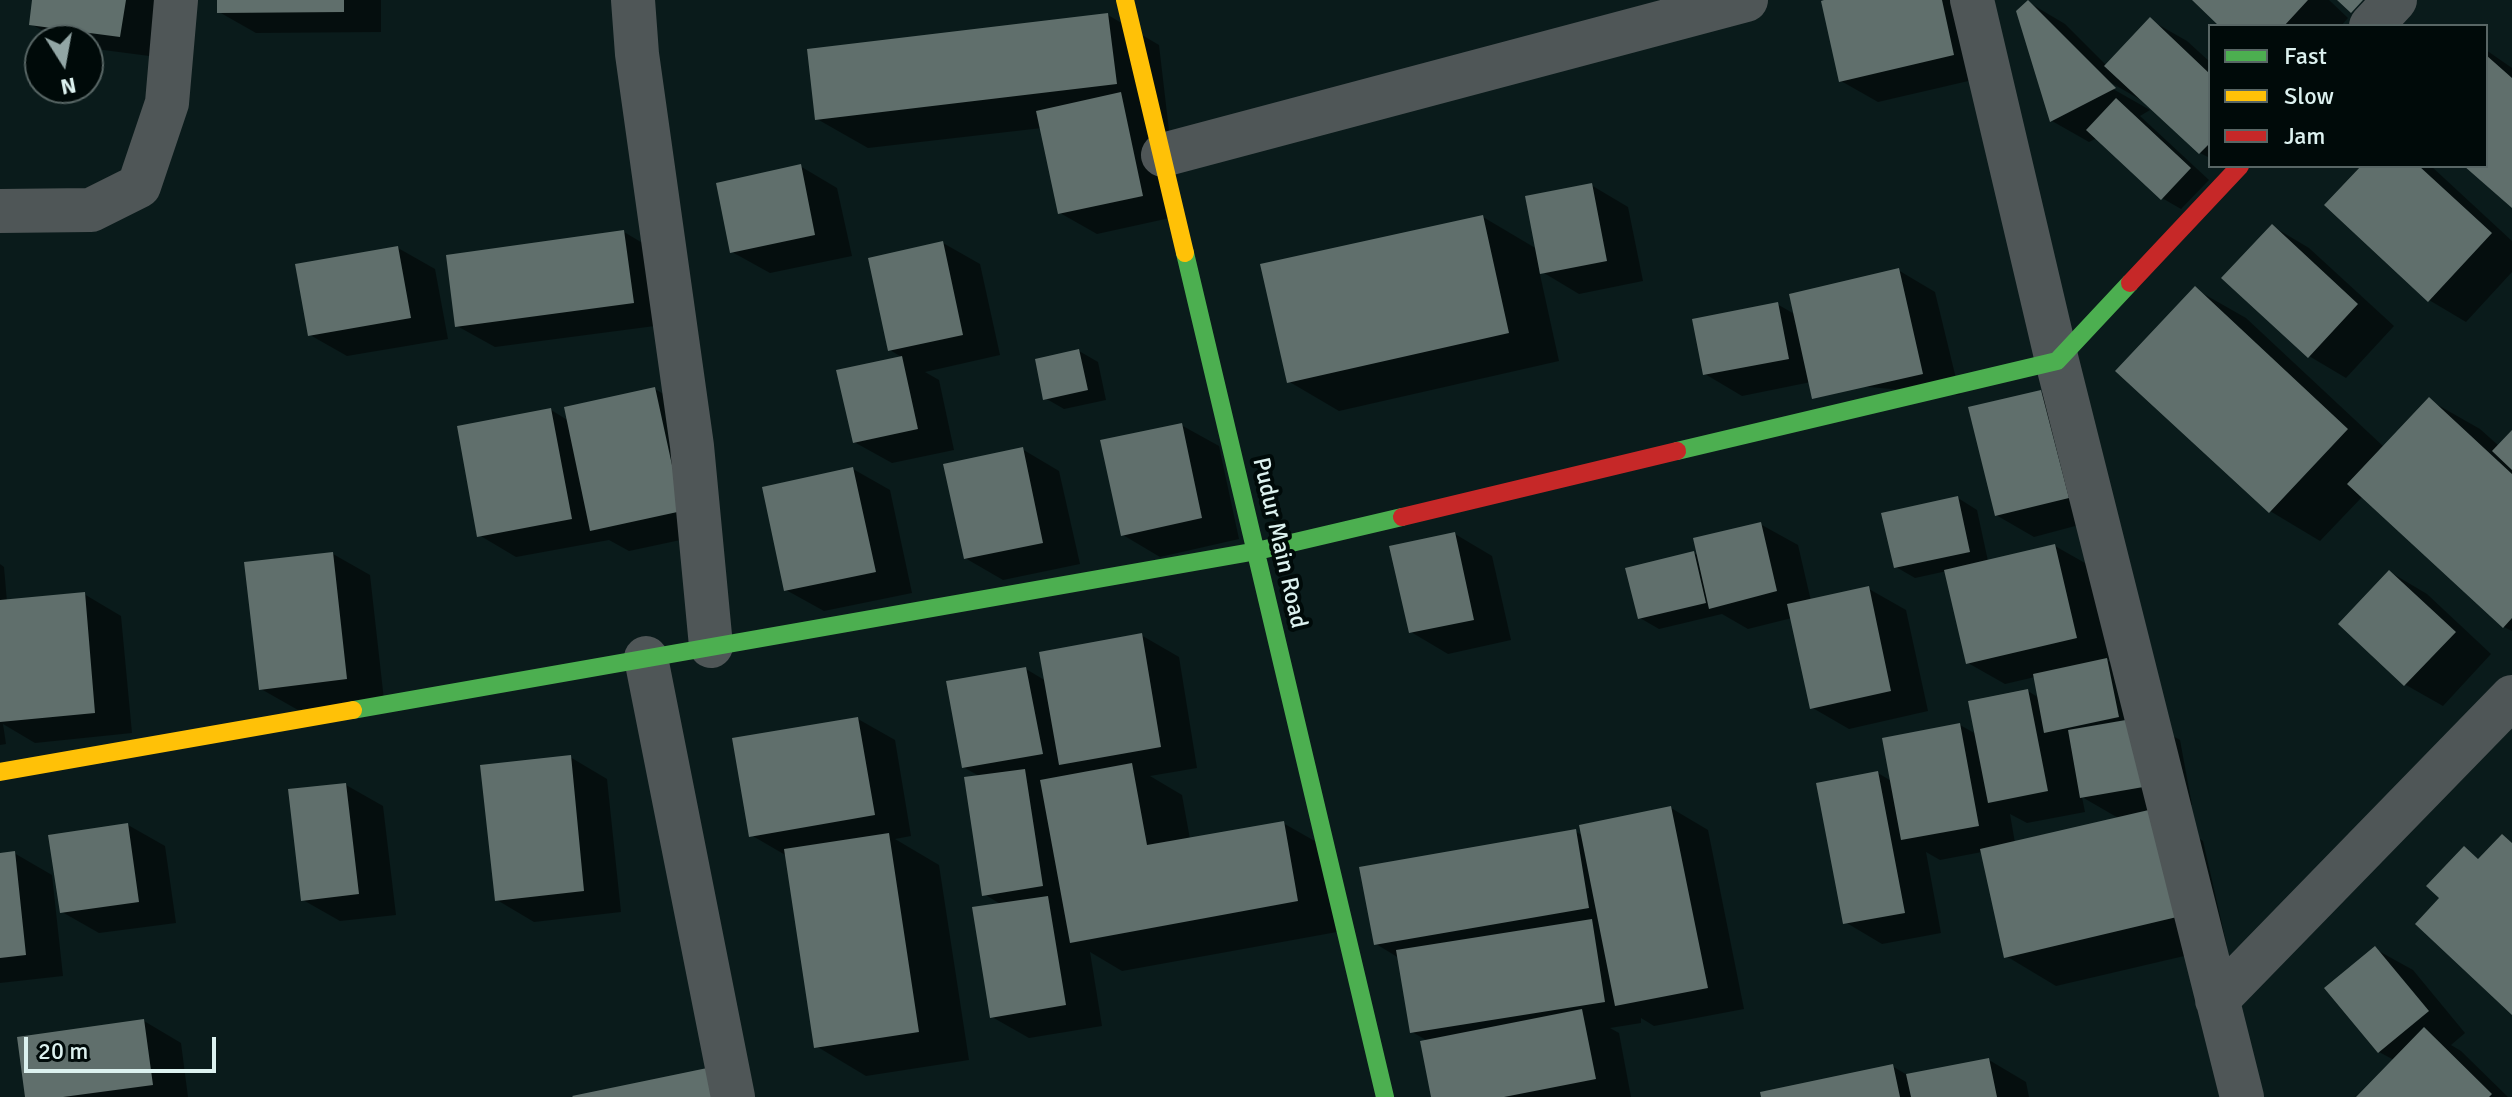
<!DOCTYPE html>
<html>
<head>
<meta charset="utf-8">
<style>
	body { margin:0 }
	#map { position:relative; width:2512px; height:1097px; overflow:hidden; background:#0a1b1b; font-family:Signika,sans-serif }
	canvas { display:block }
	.legend { position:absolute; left:2208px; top:24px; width:280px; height:144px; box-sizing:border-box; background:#000a09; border:2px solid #586665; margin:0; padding:10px 14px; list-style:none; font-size:24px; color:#dcf1ef }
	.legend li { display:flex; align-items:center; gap:16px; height:40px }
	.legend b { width:40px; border:2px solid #586665 }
	.north { position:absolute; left:24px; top:24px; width:80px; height:80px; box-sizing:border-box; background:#000a09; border:2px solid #586665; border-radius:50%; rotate:169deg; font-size:22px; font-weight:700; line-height:32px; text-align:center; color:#dcf1ef }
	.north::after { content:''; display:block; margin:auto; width:28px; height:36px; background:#92a6a5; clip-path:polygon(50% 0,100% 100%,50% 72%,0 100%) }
	.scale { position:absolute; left:24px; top:1037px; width:192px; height:36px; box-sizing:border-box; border:4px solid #dcf1ef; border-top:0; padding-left:10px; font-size:24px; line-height:28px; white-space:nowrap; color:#dcf1ef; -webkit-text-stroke:6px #000a09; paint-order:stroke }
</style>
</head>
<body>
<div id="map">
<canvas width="2512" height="1097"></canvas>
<ul class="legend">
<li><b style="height:10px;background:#4caf50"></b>Fast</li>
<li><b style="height:10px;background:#ffc107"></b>Slow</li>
<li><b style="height:10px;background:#c62828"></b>Jam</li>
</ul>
<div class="north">N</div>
<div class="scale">20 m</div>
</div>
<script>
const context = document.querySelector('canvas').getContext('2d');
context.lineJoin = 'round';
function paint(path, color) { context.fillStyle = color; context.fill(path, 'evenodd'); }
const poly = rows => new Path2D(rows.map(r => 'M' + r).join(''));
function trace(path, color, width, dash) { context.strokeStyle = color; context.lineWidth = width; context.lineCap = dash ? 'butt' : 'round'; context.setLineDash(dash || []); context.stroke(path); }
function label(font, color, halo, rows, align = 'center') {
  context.font = font + ' Signika,sans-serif'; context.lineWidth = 8; context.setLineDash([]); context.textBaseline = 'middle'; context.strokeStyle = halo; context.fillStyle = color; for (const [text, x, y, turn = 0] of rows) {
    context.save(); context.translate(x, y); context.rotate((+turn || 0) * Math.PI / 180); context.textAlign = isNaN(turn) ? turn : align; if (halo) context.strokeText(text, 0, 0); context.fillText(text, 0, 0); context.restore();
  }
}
paint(poly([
	[34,0,166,0,157,57,88,48,88,40,59,40,31,24],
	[219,0,381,0,381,32,256,33,219,12],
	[1834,0,1974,0,1990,76,1878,102,1841,81],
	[2194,0,2329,0,2348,18,2341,26,2222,26],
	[2028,2,2065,24,2107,66,2150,20,2187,41,2210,62,2210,158,2200,153,2148,104,2108,81,2106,85,2150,110,2140,116,2209,180,2181,209,2162,198,2097,138,2089,142,2052,121],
	[1108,15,1159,45,1179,216,1097,234,1060,213,1042,128,868,148,817,119],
	[2486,50,2512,68,2512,205,2467,166,2486,166],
	[800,166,837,188,852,256,770,273,732,252],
	[2363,166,2431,166,2512,241,2512,272,2466,322,2429,300],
	[1591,185,1628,207,1643,281,1579,294,1539,270,1559,361,1339,411,1288,381,1483,217,1537,249],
	[2272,226,2309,248,2394,326,2346,378,2309,356],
	[624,232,661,254,670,324,495,347,457,326],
	[943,243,980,264,1000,355,925,372,939,380,954,450,892,463,854,442,839,372,903,358,890,350],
	[398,248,435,269,448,339,347,356,310,335],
	[1898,270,1935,292,1960,395,1811,382,1742,396,1705,374,1777,304,1796,315],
	[2195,289,2246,318,2384,447,2429,400,2480,429,2499,446,2512,432,2512,631,2504,627,2363,496,2320,541,2270,511],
	[1079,351,1098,362,1106,400,1064,409,1045,398],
	[655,389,692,411,718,532,629,551,609,540,516,557,479,535,551,410,569,421],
	[2041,392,2078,414,2105,518,2034,537,1996,515],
	[1181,425,1219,446,1239,539,1160,557,1123,535],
	[1022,449,1059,471,1080,564,1003,580,965,558],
	[853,469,890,490,912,593,824,611,786,590],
	[1958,498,1977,510,1988,561,2055,546,2092,567,2113,659,2107,660,2126,672,2143,719,2180,740,2192,805,2154,812,2203,841,2227,946,2056,986,2006,956,1982,852,1940,860,1926,852,1941,933,1882,944,1845,922,1878,773,1893,782,1960,725,1976,734,2028,691,2039,698,2035,677,2005,684,1968,663,1947,571,1915,578,1896,567],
	[2082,797,2120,819,2015,843,2010,814,2027,823,2085,812],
	[1760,524,1798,545,1811,601,1869,589,1906,610,1928,711,1849,729,1811,707,1792,618,1748,629,1722,614,1659,629,1640,618,1694,553,1699,556],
	[1455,534,1492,556,1511,640,1448,654,1411,632],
	[333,554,370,575,384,700,298,710,261,689],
	[0,564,4,567,7,602,84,594,121,616,132,733,35,743,3,724,6,744,0,745],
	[2390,572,2427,594,2491,654,2443,706,2406,685,2341,624],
	[1141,635,1179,657,1197,768,1150,776,1182,795,1190,839,1283,823,1334,852,1348,930,1122,971,1090,952,1102,1026,1029,1038,992,1017,1002,905,984,894,981,777,963,767,1026,669,1046,681],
	[858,719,895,740,911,836,895,839,939,865,969,1060,866,1076,816,1046,787,856,751,835],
	[570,757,607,779,621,912,534,922,497,900],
	[346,785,383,806,396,915,340,921,303,900],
	[1671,808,1708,830,1744,1009,1654,1026,1641,1018,1641,1023,1610,1028,1619,1033,1631,1097,1433,1097,1428,1041,1412,1032,1399,958,1376,944,1575,831,1583,836],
	[128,825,165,846,176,923,99,933,62,912],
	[14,853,52,875,63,976,0,983,0,855],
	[2375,949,2413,970,2465,1033,2451,1045,2461,1051,2508,1097,2358,1097,2394,1060,2379,1052],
	[144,1021,181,1043,188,1097,28,1097],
	[1989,1060,2026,1082,2029,1097,1763,1097,1892,1066,1909,1076]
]), '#0007');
paint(poly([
	[32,0,126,0,120,37,29,25],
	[217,0,344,0,344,12,217,13],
	[1824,0,1942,0,1954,55,1839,82,1821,1],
	[2028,0,2116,88,2050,122,2016,11],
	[2192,0,2308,0,2284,26,2219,26],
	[2337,0,2363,0,2351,13],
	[1108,13,1117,84,815,120,807,49],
	[2150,17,2210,74,2210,143,2199,154,2104,66],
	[2486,55,2512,78,2512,208,2464,166,2486,166],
	[1121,92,1143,196,1058,214,1036,111],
	[2116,98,2191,168,2161,200,2086,130],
	[801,164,815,235,730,253,716,183],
	[2361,166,2419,166,2492,233,2428,302,2324,205],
	[1592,183,1607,261,1540,274,1525,196],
	[1483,215,1509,333,1287,383,1260,264],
	[2272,224,2358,304,2308,358,2221,278],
	[624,230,634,303,455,327,446,255],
	[943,241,963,335,888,351,868,258],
	[398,246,411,318,308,336,295,264],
	[1899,268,1923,374,1812,399,1789,294],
	[2195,286,2348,429,2269,513,2115,371],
	[1778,302,1789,359,1703,375,1692,319],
	[1079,349,1088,390,1043,400,1035,359],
	[902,356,918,429,853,443,836,370],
	[655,387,682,511,590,531,564,407],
	[2041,390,2069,498,1995,516,1968,407],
	[2429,397,2512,474,2512,618,2503,628,2347,484],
	[551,408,572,519,477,537,457,426],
	[1182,423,1202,518,1121,536,1100,440],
	[2512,430,2512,470,2492,451],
	[1023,447,1043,543,964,559,943,464],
	[853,467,876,572,784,591,762,487],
	[1958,496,1970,552,1894,568,1881,513],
	[1761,522,1777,591,1709,609,1693,538],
	[1455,532,1474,620,1409,633,1389,546],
	[2055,544,2077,638,1966,664,1944,570],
	[1694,551,1706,603,1638,619,1625,568],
	[333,552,347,679,259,690,244,562],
	[2389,570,2456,632,2404,686,2338,624],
	[1869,586,1891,691,1810,709,1787,604],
	[85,592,95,713,0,722,0,600],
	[1142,633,1161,747,1059,765,1039,652],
	[2107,658,2119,717,2044,733,2033,674],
	[1026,667,1043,754,962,768,946,681],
	[2028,689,2048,791,1988,803,1968,701],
	[858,717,875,815,749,837,732,738],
	[2143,717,2155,785,2080,798,2068,730],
	[1960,723,1979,826,1901,840,1882,738],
	[571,755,584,891,495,901,480,765],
	[1132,763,1147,845,1284,821,1298,901,1070,943,1040,780],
	[1025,769,1043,886,982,896,964,777],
	[1878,771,1905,913,1843,924,1816,783],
	[346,783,359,894,301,901,288,789],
	[1671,806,1708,988,1615,1006,1579,825],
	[2153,809,2177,917,2004,958,1980,849],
	[128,823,139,902,60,913,48,835],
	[1576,829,1589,908,1374,945,1359,867],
	[889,833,919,1032,814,1048,784,849],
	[2502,834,2512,843,2512,1015,2415,924,2439,898,2426,886,2464,846,2478,859],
	[15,851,26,955,0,958,0,853],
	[1048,896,1066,1005,990,1018,972,907],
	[1592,919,1605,1002,1410,1033,1396,950],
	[2375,946,2429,1011,2378,1053,2324,988],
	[1582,1009,1596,1079,1504,1097,1431,1097,1420,1041],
	[144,1019,153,1085,63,1097,25,1097,17,1037],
	[2424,1027,2492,1094,2489,1097,2356,1097],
	[1989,1058,1997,1097,1911,1097,1906,1074],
	[1893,1064,1900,1097,1761,1097,1760,1092],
	[712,1067,718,1097,573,1097,572,1096]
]), '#606f6c');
trace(poly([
	[633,0,637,54,692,446,711,646],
	[1972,0,2057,361,2242,1097],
	[2371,26,2395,0],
	[1163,155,1746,0],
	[0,211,91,210,139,186,167,103,176,0],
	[646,658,733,1097],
	[2217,1000,2512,697]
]), '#4f5657', 44);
trace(poly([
	[1185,253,1385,1097],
	[1677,451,2057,361,2130,283],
	[353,710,1257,551,1402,517]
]), '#4caf50', 18);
trace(poly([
	[1125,0,1185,253],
	[0,772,353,710]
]), '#ffc107', 18);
trace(poly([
	[2130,283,2240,166],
	[1402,517,1677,451]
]), '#c62828', 18);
label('24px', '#dcf1ef', '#000a09', [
	["Pudur Main Road",1279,543,77]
]);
</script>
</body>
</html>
